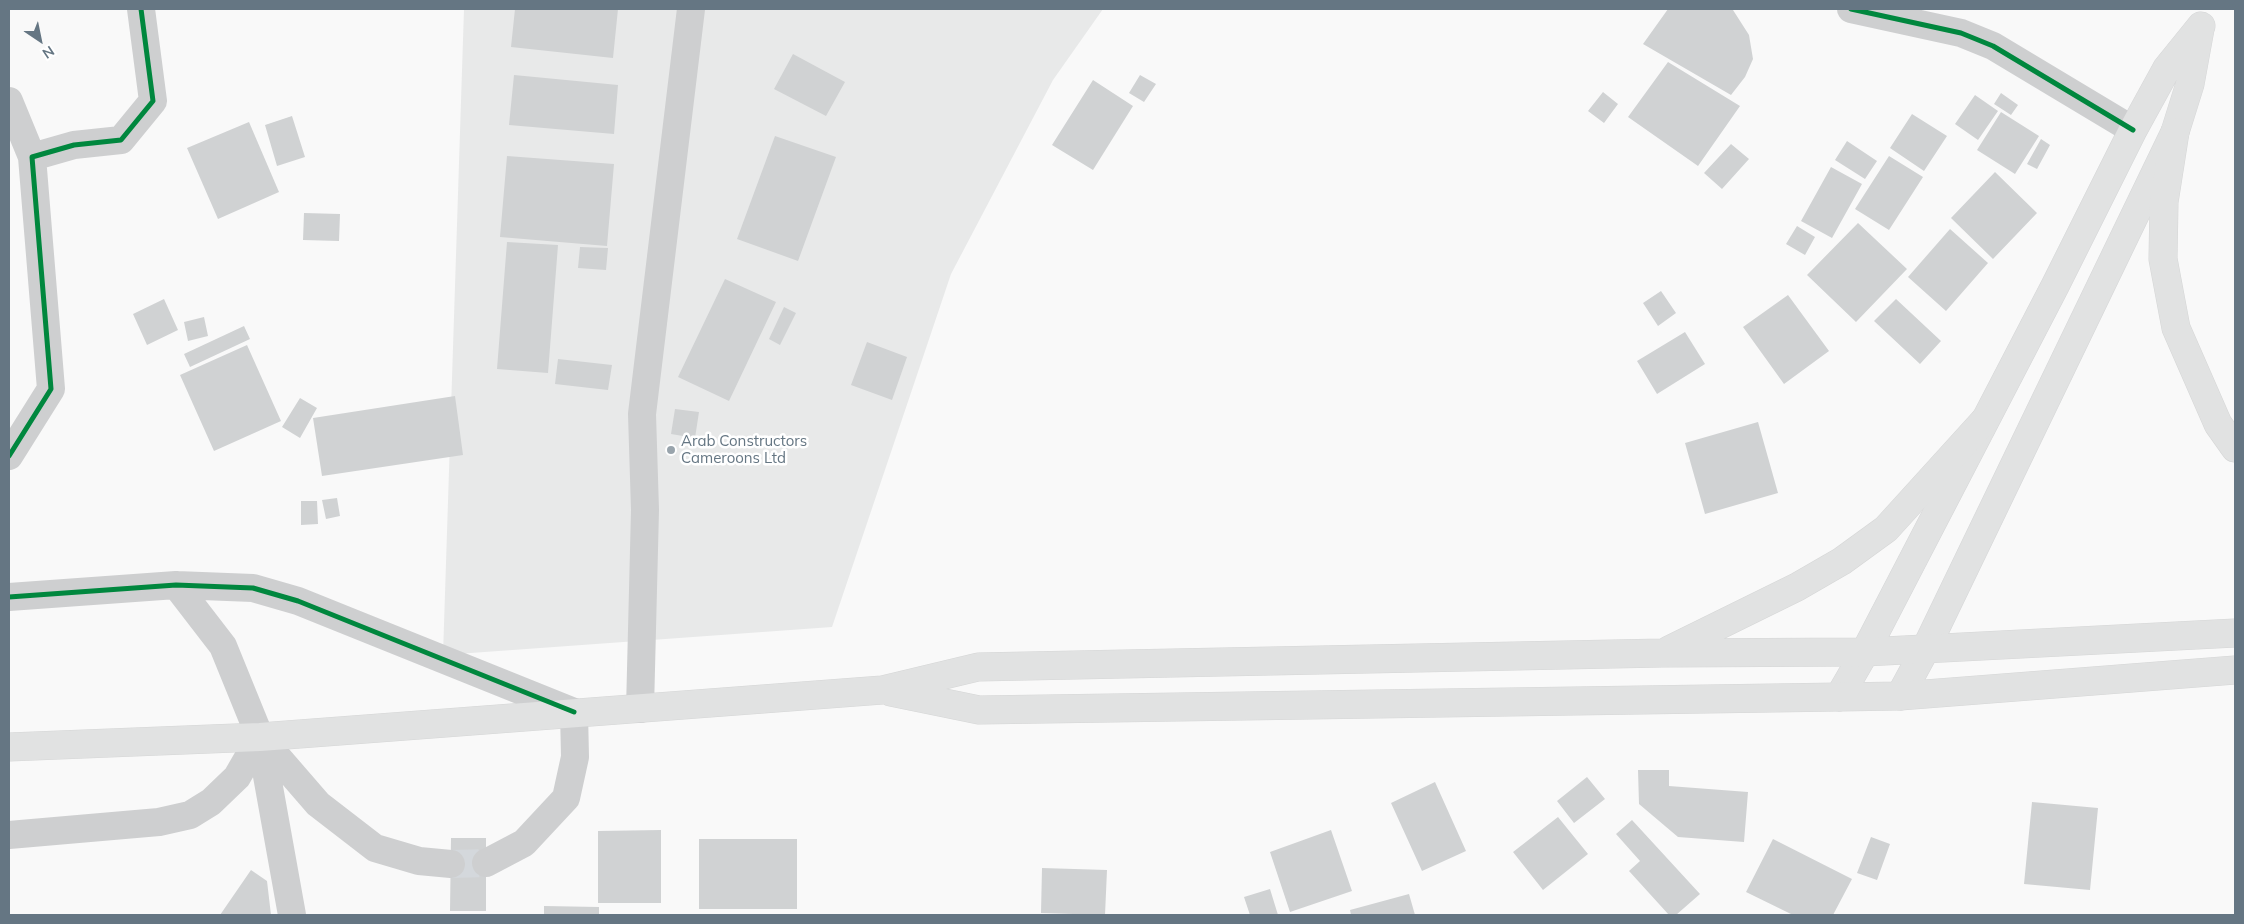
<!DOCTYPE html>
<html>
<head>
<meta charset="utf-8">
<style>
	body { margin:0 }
	#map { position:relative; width:2244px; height:924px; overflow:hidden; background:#f9f9f9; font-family:Mulish,sans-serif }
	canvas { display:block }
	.frame { position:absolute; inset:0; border:10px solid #657683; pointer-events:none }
	.north { position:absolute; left:15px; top:15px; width:50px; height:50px; -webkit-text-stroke:4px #fff; paint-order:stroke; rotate:146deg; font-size:14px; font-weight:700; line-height:20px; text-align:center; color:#657683 }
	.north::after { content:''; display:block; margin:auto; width:18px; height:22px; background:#657683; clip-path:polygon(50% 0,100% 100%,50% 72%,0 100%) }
</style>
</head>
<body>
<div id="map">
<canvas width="2244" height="924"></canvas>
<div class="frame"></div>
<div class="north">N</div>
</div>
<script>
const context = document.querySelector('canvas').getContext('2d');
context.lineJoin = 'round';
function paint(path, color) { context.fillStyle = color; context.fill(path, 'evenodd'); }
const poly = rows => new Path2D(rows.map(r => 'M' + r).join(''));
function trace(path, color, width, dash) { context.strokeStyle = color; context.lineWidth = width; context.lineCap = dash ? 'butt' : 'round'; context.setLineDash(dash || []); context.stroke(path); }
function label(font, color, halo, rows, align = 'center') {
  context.font = font + ' Mulish,sans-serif'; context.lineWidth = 5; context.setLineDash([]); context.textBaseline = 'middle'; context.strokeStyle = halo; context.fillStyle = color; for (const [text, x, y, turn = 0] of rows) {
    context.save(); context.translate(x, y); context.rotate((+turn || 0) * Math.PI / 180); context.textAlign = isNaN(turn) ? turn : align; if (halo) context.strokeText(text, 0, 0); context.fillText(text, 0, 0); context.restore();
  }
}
paint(poly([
	[464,9,1103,9,1053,80,951,274,832,627,443,655]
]), '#e8e9e9');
paint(poly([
	[515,9,618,9,613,58,511,47],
	[1668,9,1733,10,1749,35,1753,59,1745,77,1731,95,1643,44],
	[793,54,845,82,826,116,774,89],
	[1668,62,1740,106,1698,166,1628,117],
	[514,75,618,85,614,134,509,125],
	[1140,75,1156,84,1144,102,1129,93],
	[1093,80,1133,106,1093,170,1052,145],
	[1603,92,1618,104,1604,123,1588,111],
	[2001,93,2018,105,2011,115,1994,104],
	[1975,95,1998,111,1978,140,1955,124],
	[2001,112,2039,136,2015,174,1977,150],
	[1912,114,1947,136,1924,171,1890,148],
	[292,116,305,157,277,166,265,125],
	[249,122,279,192,218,219,187,148],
	[775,136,836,157,798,261,737,239],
	[2041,139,2050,145,2037,169,2027,164],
	[1847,141,1877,161,1865,179,1835,160],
	[1731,144,1749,159,1722,189,1704,173],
	[507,156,614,164,607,246,500,237],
	[1889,156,1923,177,1889,230,1855,209],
	[1831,167,1862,184,1832,238,1801,221],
	[1995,172,2037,213,1993,259,1951,218],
	[304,213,340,214,339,241,303,240],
	[1858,223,1907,269,1856,322,1807,275],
	[1797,226,1815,237,1805,255,1786,244],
	[1950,229,1988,263,1946,311,1908,277],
	[507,242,558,245,548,373,497,369],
	[580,247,608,248,606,270,578,268],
	[725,279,776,302,729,401,678,377],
	[1661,291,1676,313,1658,326,1643,303],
	[1788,295,1829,351,1784,384,1743,327],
	[164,299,178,330,147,345,133,314],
	[1896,299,1941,341,1920,364,1874,321],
	[784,307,796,313,780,345,769,339],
	[204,317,208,336,188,341,184,322],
	[244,326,250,339,190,367,184,354],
	[1685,332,1705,364,1657,394,1637,361],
	[867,342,907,357,892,400,851,385],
	[247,345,281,421,214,451,180,375],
	[558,359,612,365,608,390,555,384],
	[455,396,463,455,322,476,313,418],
	[300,398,317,408,300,438,282,427],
	[675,409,699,412,695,438,671,434],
	[1758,422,1778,493,1705,514,1685,443],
	[337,498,340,516,326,519,322,500],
	[301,501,317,501,318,524,301,525],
	[1638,770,1669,770,1669,786,1748,792,1744,842,1678,837,1639,804],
	[1587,777,1605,799,1574,823,1557,801],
	[1435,782,1466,851,1422,871,1391,803],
	[2032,802,2098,808,2090,890,2024,884],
	[1558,817,1588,854,1543,890,1513,852],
	[1632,820,1700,894,1676,915,1669,915,1629,871,1640,861,1616,834],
	[661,830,661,903,598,903,598,831],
	[1331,830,1352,891,1290,912,1270,852],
	[1871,837,1890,844,1877,880,1857,873],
	[451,838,486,838,486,911,450,911],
	[699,839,797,839,797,909,699,909],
	[1773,839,1852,879,1833,915,1793,915,1746,892],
	[1042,868,1107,870,1105,915,1041,913],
	[251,870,267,881,271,915,220,915],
	[1270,889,1278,915,1250,915,1244,897],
	[1409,894,1415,915,1351,915,1350,910],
	[544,906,599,907,599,915,544,915]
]), '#d0d2d3');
trace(poly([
	[451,864,486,863]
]), '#d4d8dc', 28, [28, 14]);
const major = poly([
	[1900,696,1926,648,2175,132,2190,84,2200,29],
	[1839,697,1865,652,2055,286,2133,130,2167,68,2201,26]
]);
const highway = poly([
	[2175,132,2164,202,2163,259,2176,328,2218,424,2235,448],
	[1669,650,1797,587,1842,561,1886,529,1985,420],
	[891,692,979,710,1839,697,1900,696,2235,670],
	[9,747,260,737,882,690,978,667,1662,653,1865,652,2235,633]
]);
trace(major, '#d5d6d7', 29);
trace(highway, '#d5d6d6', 29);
trace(poly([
	[1851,9,1961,33,1993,46,2133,130],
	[9,101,32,157],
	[9,456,51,389,32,157,74,145,121,140,153,101,141,9],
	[176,585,223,646,260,737,292,915],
	[9,597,176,585,253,588,298,601,574,712,575,757,566,798,524,843,486,863],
	[640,709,645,510,642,414,691,9],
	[260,737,318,804,375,848,419,861,451,864],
	[9,835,159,822,190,815,211,802,237,777,260,737]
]), '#cecfd0', 28);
trace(major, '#e1e2e2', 28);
trace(highway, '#e1e2e2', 28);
trace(poly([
	[1851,9,1961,33,1993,46,2133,130],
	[9,456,51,389,32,157,74,145,121,140,153,101,141,9],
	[9,597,176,585,253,588,298,601,574,712]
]), '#00873e', 5);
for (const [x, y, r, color] of [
	[671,450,5,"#99a4ac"]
]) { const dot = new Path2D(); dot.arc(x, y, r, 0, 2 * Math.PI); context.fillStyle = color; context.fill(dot); trace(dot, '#fff', 2); }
label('15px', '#657683', '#fff', [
	["Arab Constructors",681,441],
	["Cameroons Ltd",681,458]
], 'left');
</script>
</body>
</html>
